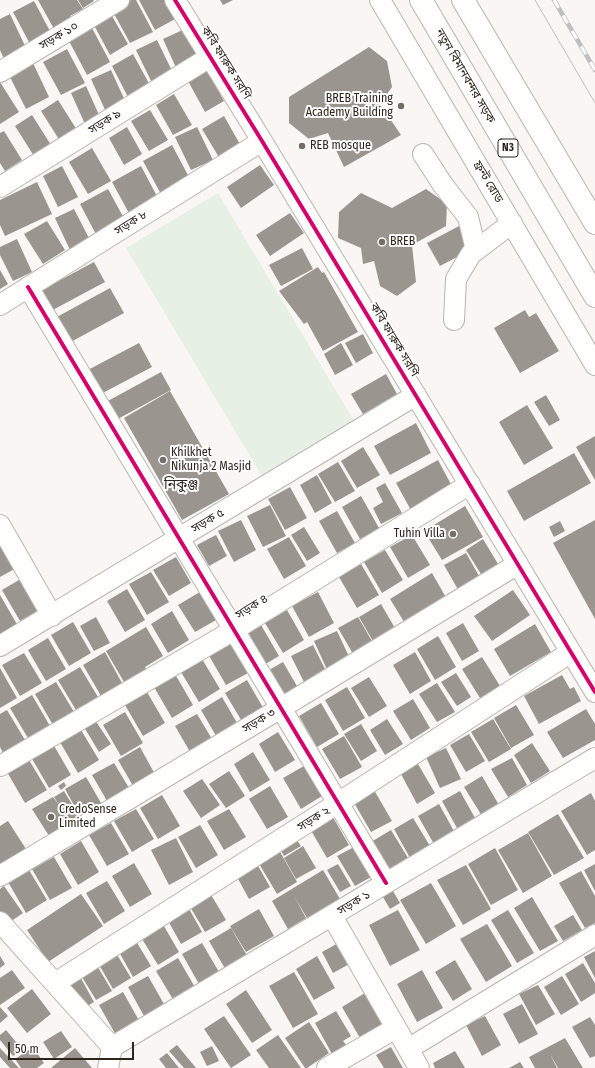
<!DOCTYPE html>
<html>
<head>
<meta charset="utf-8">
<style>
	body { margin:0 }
	#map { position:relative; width:595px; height:1068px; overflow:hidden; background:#f9f6f3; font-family:"Fira Sans Condensed",sans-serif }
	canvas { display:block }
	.scale { position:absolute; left:8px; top:1042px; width:126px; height:18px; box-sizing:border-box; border:2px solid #2e251c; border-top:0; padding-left:5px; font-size:12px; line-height:14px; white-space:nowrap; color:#2e251c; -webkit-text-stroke:3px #fff; paint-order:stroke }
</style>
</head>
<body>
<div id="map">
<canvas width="595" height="1068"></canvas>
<div class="scale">50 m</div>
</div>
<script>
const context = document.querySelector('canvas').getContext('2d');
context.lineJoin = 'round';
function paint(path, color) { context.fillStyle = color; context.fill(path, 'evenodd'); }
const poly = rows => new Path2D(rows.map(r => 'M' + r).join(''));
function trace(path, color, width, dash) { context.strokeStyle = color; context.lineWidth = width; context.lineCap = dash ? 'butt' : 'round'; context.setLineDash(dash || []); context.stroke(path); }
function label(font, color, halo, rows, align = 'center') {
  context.font = font + ' "Fira Sans Condensed","Noto Sans Bengali",sans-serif'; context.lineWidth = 4; context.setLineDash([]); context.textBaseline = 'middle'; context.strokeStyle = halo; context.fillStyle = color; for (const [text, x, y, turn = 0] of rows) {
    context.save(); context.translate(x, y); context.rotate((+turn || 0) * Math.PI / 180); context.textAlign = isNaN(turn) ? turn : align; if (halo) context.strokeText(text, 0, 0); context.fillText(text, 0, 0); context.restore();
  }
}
paint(poly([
	[218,193,354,421,262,476,126,248]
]), '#e6f0e5');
paint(poly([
	[38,0,77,0,83,9,70,16,71,19,54,29],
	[78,0,93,0,94,1,83,8],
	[131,0,136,0,153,32,130,43,112,10],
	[139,0,167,0,177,18,155,30],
	[220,0,233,0,223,5],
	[34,1,51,33,30,44,13,12],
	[10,14,27,50,5,61,0,50,0,19],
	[112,16,128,44,110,55,95,27],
	[92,28,110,62,87,75,69,41],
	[187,28,202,60,178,72,163,39],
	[157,40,174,75,153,85,136,50],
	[369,47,387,61,392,87,380,104,401,135,344,167,328,133,309,139,289,123,289,97],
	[67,49,85,83,61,95,43,62],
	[133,54,152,89,130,101,112,66],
	[33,63,49,97,26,109,9,75],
	[111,70,126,103,106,112,91,79],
	[207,71,224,101,205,112,188,81],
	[0,82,19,112,0,124],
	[86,86,100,117,85,124,71,93],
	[174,94,192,125,173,135,156,105],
	[58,100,77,130,60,141,41,111],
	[150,110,168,140,149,151,131,121],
	[32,115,51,145,34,156,15,126],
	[224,116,241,146,220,159,202,129],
	[127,127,142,154,124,165,109,138],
	[197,127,213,160,191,170,175,137],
	[4,131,22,160,5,171,0,163,0,133],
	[172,145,190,179,161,194,143,161],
	[92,148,111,181,88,194,69,162],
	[260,165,274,185,241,208,227,187],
	[62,166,78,197,58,207,43,176],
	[141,166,159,200,130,215,112,182],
	[37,182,52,214,5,236,0,225,0,200],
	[108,189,126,222,98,238,80,204],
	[426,189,447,204,446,226,412,245,416,282,397,296,380,286,374,261,363,264,361,248,338,238,339,212,361,193,392,208],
	[74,209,90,240,70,250,55,218],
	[290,213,304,233,270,256,256,235],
	[47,221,65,250,43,264,24,234],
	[461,225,474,248,440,266,427,243],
	[17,239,32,272,13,281,0,255,0,247],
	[302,248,313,269,281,286,269,265],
	[94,262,105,282,49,312,38,292],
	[318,267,322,273,324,272,358,332,323,351,307,322,304,324,279,291],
	[0,270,8,284,0,289],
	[110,288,124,313,69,343,55,318],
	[525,310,529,317,536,313,559,351,520,373,494,328],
	[363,334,373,353,356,363,345,343],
	[139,343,152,367,99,395,86,371],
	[341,343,353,365,335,375,324,354],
	[161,372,171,390,116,420,106,402],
	[386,374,397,394,363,414,351,394],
	[170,391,229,494,182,520,124,418],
	[546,395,560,420,549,426,534,402],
	[527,405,553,448,524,465,499,422],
	[416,423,431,453,390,475,374,446],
	[595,436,595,480,576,447],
	[363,447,380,475,357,488,341,461],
	[574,453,591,483,524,521,507,491],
	[438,460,454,490,412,512,396,483],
	[338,462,355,491,335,502,318,474],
	[317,475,332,503,315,513,300,485],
	[385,483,402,513,381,524,373,508,383,502,376,488],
	[290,487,307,518,285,530,268,499],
	[361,496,379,528,360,539,342,507],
	[270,505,286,536,263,547,247,516],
	[465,506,483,537,442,560,424,531],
	[337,511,355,543,337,553,319,521],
	[241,520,256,550,234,562,218,531],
	[595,520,595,619,553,543],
	[560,521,565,531,554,537,549,527],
	[304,527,320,553,307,561,291,535],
	[216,535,227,556,209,566,197,545],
	[412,535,430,565,408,578,390,547],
	[0,537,18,567,0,577],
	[289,537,306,566,284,579,267,549],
	[483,539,501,569,484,579,466,550],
	[385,550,403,580,382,593,364,562],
	[466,553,482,581,460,593,444,565],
	[176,557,191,583,169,596,153,570],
	[361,564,379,595,357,608,339,577],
	[151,572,169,602,147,615,129,584],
	[432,573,448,601,406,625,390,599],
	[24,577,42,608,20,621,2,590],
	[127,589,145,620,125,632,107,601],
	[513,590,530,615,492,641,474,616],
	[200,592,216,620,195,632,178,605],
	[318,592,334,623,309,637,292,606],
	[0,595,18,626,0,637],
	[381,604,399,635,377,648,359,617],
	[287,610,304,640,283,653,265,623],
	[172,611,189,640,168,653,151,624],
	[96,617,110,643,94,651,80,626],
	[358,617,376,648,356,659,338,628],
	[73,622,91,653,69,666,51,635],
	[463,623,479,651,462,661,446,633],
	[535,624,551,652,510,676,494,649],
	[261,625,279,656,257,669,239,638],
	[146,627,163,656,145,667,146,669,124,682,106,651],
	[337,631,352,663,329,674,314,641],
	[438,636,456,667,435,680,417,649],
	[48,638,66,669,46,681,28,650],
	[230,642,248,673,226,685,208,654],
	[313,645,329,677,307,688,291,656],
	[105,652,122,683,101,696,83,665],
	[415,652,431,681,410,694,393,665],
	[24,653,42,683,20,696,2,665],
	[482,657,500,686,480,698,462,669],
	[202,659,220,689,199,702,181,672],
	[283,662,301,693,279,705,262,674],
	[80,667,98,697,76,710,58,680],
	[0,668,17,698,0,708],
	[456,673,471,697,457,706,441,682],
	[175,674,193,705,172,718,154,687],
	[562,675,570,689,574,687,581,701,539,724,524,696],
	[369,677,387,706,369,717,351,688],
	[247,680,265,711,243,723,225,693],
	[56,682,74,712,53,725,35,694],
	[437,683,455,712,437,722,419,694],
	[347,687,365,718,343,731,325,700],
	[147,692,165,723,143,736,125,705],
	[32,695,50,726,28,738,10,708],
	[222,697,240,728,219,741,201,710],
	[413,699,430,728,411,740,393,711],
	[321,703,339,734,317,747,299,716],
	[516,705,534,735,511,748,494,718],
	[586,709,595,724,595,740,563,758,547,732],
	[7,710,25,740,3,753,0,747,0,714],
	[125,712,143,743,121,756,103,725],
	[197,714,215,744,193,757,175,726],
	[387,719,403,744,385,755,370,730],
	[493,719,511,749,489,762,471,732],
	[95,720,111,744,99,752,84,727],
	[361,724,377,751,361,761,344,734],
	[81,730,99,760,78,773,60,742],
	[278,732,295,760,275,772,259,744],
	[469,734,485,761,466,772,450,745],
	[344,736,362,767,340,779,322,749],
	[532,743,550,771,531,783,514,755],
	[53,744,71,775,49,788,31,757],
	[140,747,157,778,136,791,118,760],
	[446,748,461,779,440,788,426,757],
	[253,752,270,780,250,792,234,764],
	[512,758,527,785,508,797,491,769],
	[29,760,47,790,25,803,7,772],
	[114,763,132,793,110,806,92,775],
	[418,764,435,793,417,804,401,774],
	[304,766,322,796,301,809,283,778],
	[229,771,245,796,226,808,209,784],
	[482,776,499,805,482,816,464,787],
	[86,777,104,808,82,820,65,789],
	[202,779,220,805,201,818,183,791],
	[64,782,66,786,61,790,58,786],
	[270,786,288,817,267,829,249,799],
	[374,790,392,821,371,832,353,801],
	[64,791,82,821,72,827,65,816,71,827,51,839,32,809,53,797,59,805,54,797],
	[460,791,475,818,457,828,442,801],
	[591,793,595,801,595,850,587,855,561,811],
	[162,795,180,826,158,839,140,808],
	[439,804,455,833,434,844,418,816],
	[136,809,154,839,132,852,114,821],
	[229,809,246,837,224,850,207,821],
	[331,814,349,845,327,858,309,827],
	[558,814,584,858,554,875,528,832],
	[413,818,430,846,410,858,394,829],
	[8,821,26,849,0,866,0,826],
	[111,823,129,854,107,866,89,835],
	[200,825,218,855,196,868,178,837],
	[391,830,408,858,387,870,371,842],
	[528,833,552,876,523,893,498,850],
	[176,838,193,872,169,885,151,850],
	[296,839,301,846,284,856,280,849],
	[81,841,99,872,78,885,60,854],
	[303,846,316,868,296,879,284,858],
	[354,847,371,877,355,886,337,856],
	[495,848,518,890,491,905,468,864],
	[279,850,297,882,277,894,258,862],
	[54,857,72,888,50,900,32,869],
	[134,863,152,894,130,907,112,876],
	[257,864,270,887,249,899,236,875],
	[338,864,351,886,340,892,327,870],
	[595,864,595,891,584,870],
	[466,865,491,909,463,925,437,880],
	[29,870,47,900,26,913,8,882],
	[323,870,340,899,318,912,306,890,318,912,307,918,294,896,306,918,288,929,272,901],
	[581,871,595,896,595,923,585,928,559,883],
	[107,881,125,911,104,924,86,893],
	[431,883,456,926,426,944,400,900],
	[4,886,23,913,4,926,0,920,0,889],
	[390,886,400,903,390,909,380,892],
	[210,893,226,920,205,932,189,905],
	[81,894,103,926,48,962,27,930],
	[532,897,558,941,540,951,514,908],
	[187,905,202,932,181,944,166,917],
	[259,909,274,936,246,952,230,926],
	[398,910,420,950,390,966,369,925],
	[508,910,534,953,517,963,491,920],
	[573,915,582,930,563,941,554,926],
	[161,921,179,952,158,965,139,934],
	[487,924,512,966,486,982,460,939],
	[231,928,249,959,227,972,209,941],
	[136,941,151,966,133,977,119,952],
	[342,941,353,962,333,973,322,952],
	[202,943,219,972,199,984,182,954],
	[595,951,595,978,584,957],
	[116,953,131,978,113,989,98,963],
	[0,956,5,964,0,968],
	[317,956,335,988,314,1000,296,969],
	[178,958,196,989,174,1001,156,971],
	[455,960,472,989,453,1001,435,972],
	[95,962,112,991,96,1000,79,972],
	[583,963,595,983,595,993,581,1002,565,974],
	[12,970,25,988,0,1005,0,978],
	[422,970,443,1008,417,1022,397,984],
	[294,972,318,1014,293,1028,269,986],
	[78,973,94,1002,79,1011,62,984],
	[148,976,164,1004,144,1016,128,987],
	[562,976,579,1004,561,1015,544,987],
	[538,985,555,1014,536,1025,519,994],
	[32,989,51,1014,27,1033,7,1008],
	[246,990,272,1030,252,1043,226,1004],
	[123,992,141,1024,117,1037,99,1005],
	[365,993,383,1024,360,1038,342,1007],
	[522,1004,538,1034,519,1044,503,1014],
	[0,1007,8,1016,0,1023],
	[336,1011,351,1036,343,1041,347,1046,332,1054,315,1023],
	[224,1016,251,1055,231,1068,204,1029],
	[485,1016,501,1045,482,1056,466,1025],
	[590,1017,595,1025,595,1056,590,1058,572,1027],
	[309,1022,329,1053,307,1068,305,1068,285,1038],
	[6,1030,22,1049,13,1056,0,1040,0,1035],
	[61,1031,72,1047,54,1059,43,1042],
	[278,1035,301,1068,269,1068,256,1050],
	[565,1038,583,1068,558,1068,550,1054,557,1068,535,1068,529,1057],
	[177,1045,196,1068,184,1068,169,1051],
	[212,1046,219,1061,207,1066,200,1052],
	[33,1047,44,1063,37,1068,21,1068,15,1059],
	[391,1047,403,1068,384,1068,376,1055],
	[0,1048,19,1068,10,1068,0,1057],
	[75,1048,92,1068,51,1068],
	[455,1051,465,1068,435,1068,433,1063],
	[167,1053,179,1068,166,1068,159,1059],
	[520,1062,524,1068,509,1068]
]), '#9a958f');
const minor = poly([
	[175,0,262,141,595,692],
	[380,0,595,365],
	[0,72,119,0],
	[423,154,443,185,468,217,476,250],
	[0,187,210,57],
	[28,287,386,883],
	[0,305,262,141],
	[454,320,456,279,471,254,512,223],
	[0,525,52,616],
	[0,646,416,395],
	[0,766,234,630,470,484],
	[0,876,281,708,518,564],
	[332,916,419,1068],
	[0,922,112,1047],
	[55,983,338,803,571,652],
	[112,1047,595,758],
	[408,1049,595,935],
	[108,1068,112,1047],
	[327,1068,396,1028]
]);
const trunk = poly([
	[421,0,595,296],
	[463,0,595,223]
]);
trace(minor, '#bab5af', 22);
trace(trunk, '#bab5af', 24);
trace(minor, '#fefefd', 20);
trace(trunk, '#fefefd', 22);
trace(poly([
	[535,0,595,103]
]), '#c0bfbd', 1);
const rail = poly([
	[554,0,595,70]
]);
trace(rail, '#c0bfbd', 4.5);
trace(rail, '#fff', 3, [9]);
trace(poly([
	[175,0,262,141,595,692],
	[28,287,386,883]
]), '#d6006c', 4);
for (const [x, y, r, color] of [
	[401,106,4,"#756e67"],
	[302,146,4,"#756e67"],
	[382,242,4,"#756e67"],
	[163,460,4,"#756e67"],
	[453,534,4,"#756e67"],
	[51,817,4,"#756e67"]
]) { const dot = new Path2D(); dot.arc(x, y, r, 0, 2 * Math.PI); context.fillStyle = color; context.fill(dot); trace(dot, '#fff', 1.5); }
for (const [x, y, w] of [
	[508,148,20]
]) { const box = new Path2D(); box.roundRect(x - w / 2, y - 9, w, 18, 3); context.fillStyle = '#fff'; context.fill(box); trace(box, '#2e251c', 1); }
label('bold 11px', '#2e251c', null, [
	["N3",508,148]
]);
label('12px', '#2e251c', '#fff', [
	["সড়ক ১০",59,36,-31],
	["কবি ফারুক সরণি",226,63,58],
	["নতুন বিমানবন্দর সড়ক",465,76,60],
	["সড়ক ৯",105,122,-32],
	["ফ্রন্ট রোড",488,182,59],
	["সড়ক ৮",131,223,-32],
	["কবি ফারুক সরণি",394,340,59],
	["সড়ক ৫",208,521,-31],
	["সড়ক ৪",252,607,-32],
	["সড়ক ৩",259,721,-31],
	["সড়ক ২",314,819,-32],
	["সড়ক ১",354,903,-31]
]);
label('12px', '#2e251c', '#fff', [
	["BREB Training",393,99,"right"],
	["Academy Building",393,113,"right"],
	["REB mosque",310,146],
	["BREB",390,242],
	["Khilkhet",171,453],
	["Nikunja 2 Masjid",171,467],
	["Tuhin Villa",445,534,"right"],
	["CredoSense",59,810],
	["Limited",59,824]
], 'left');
label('14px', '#2e251c', '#fff', [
	["নিকুঞ্জ",181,485]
]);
</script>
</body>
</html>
